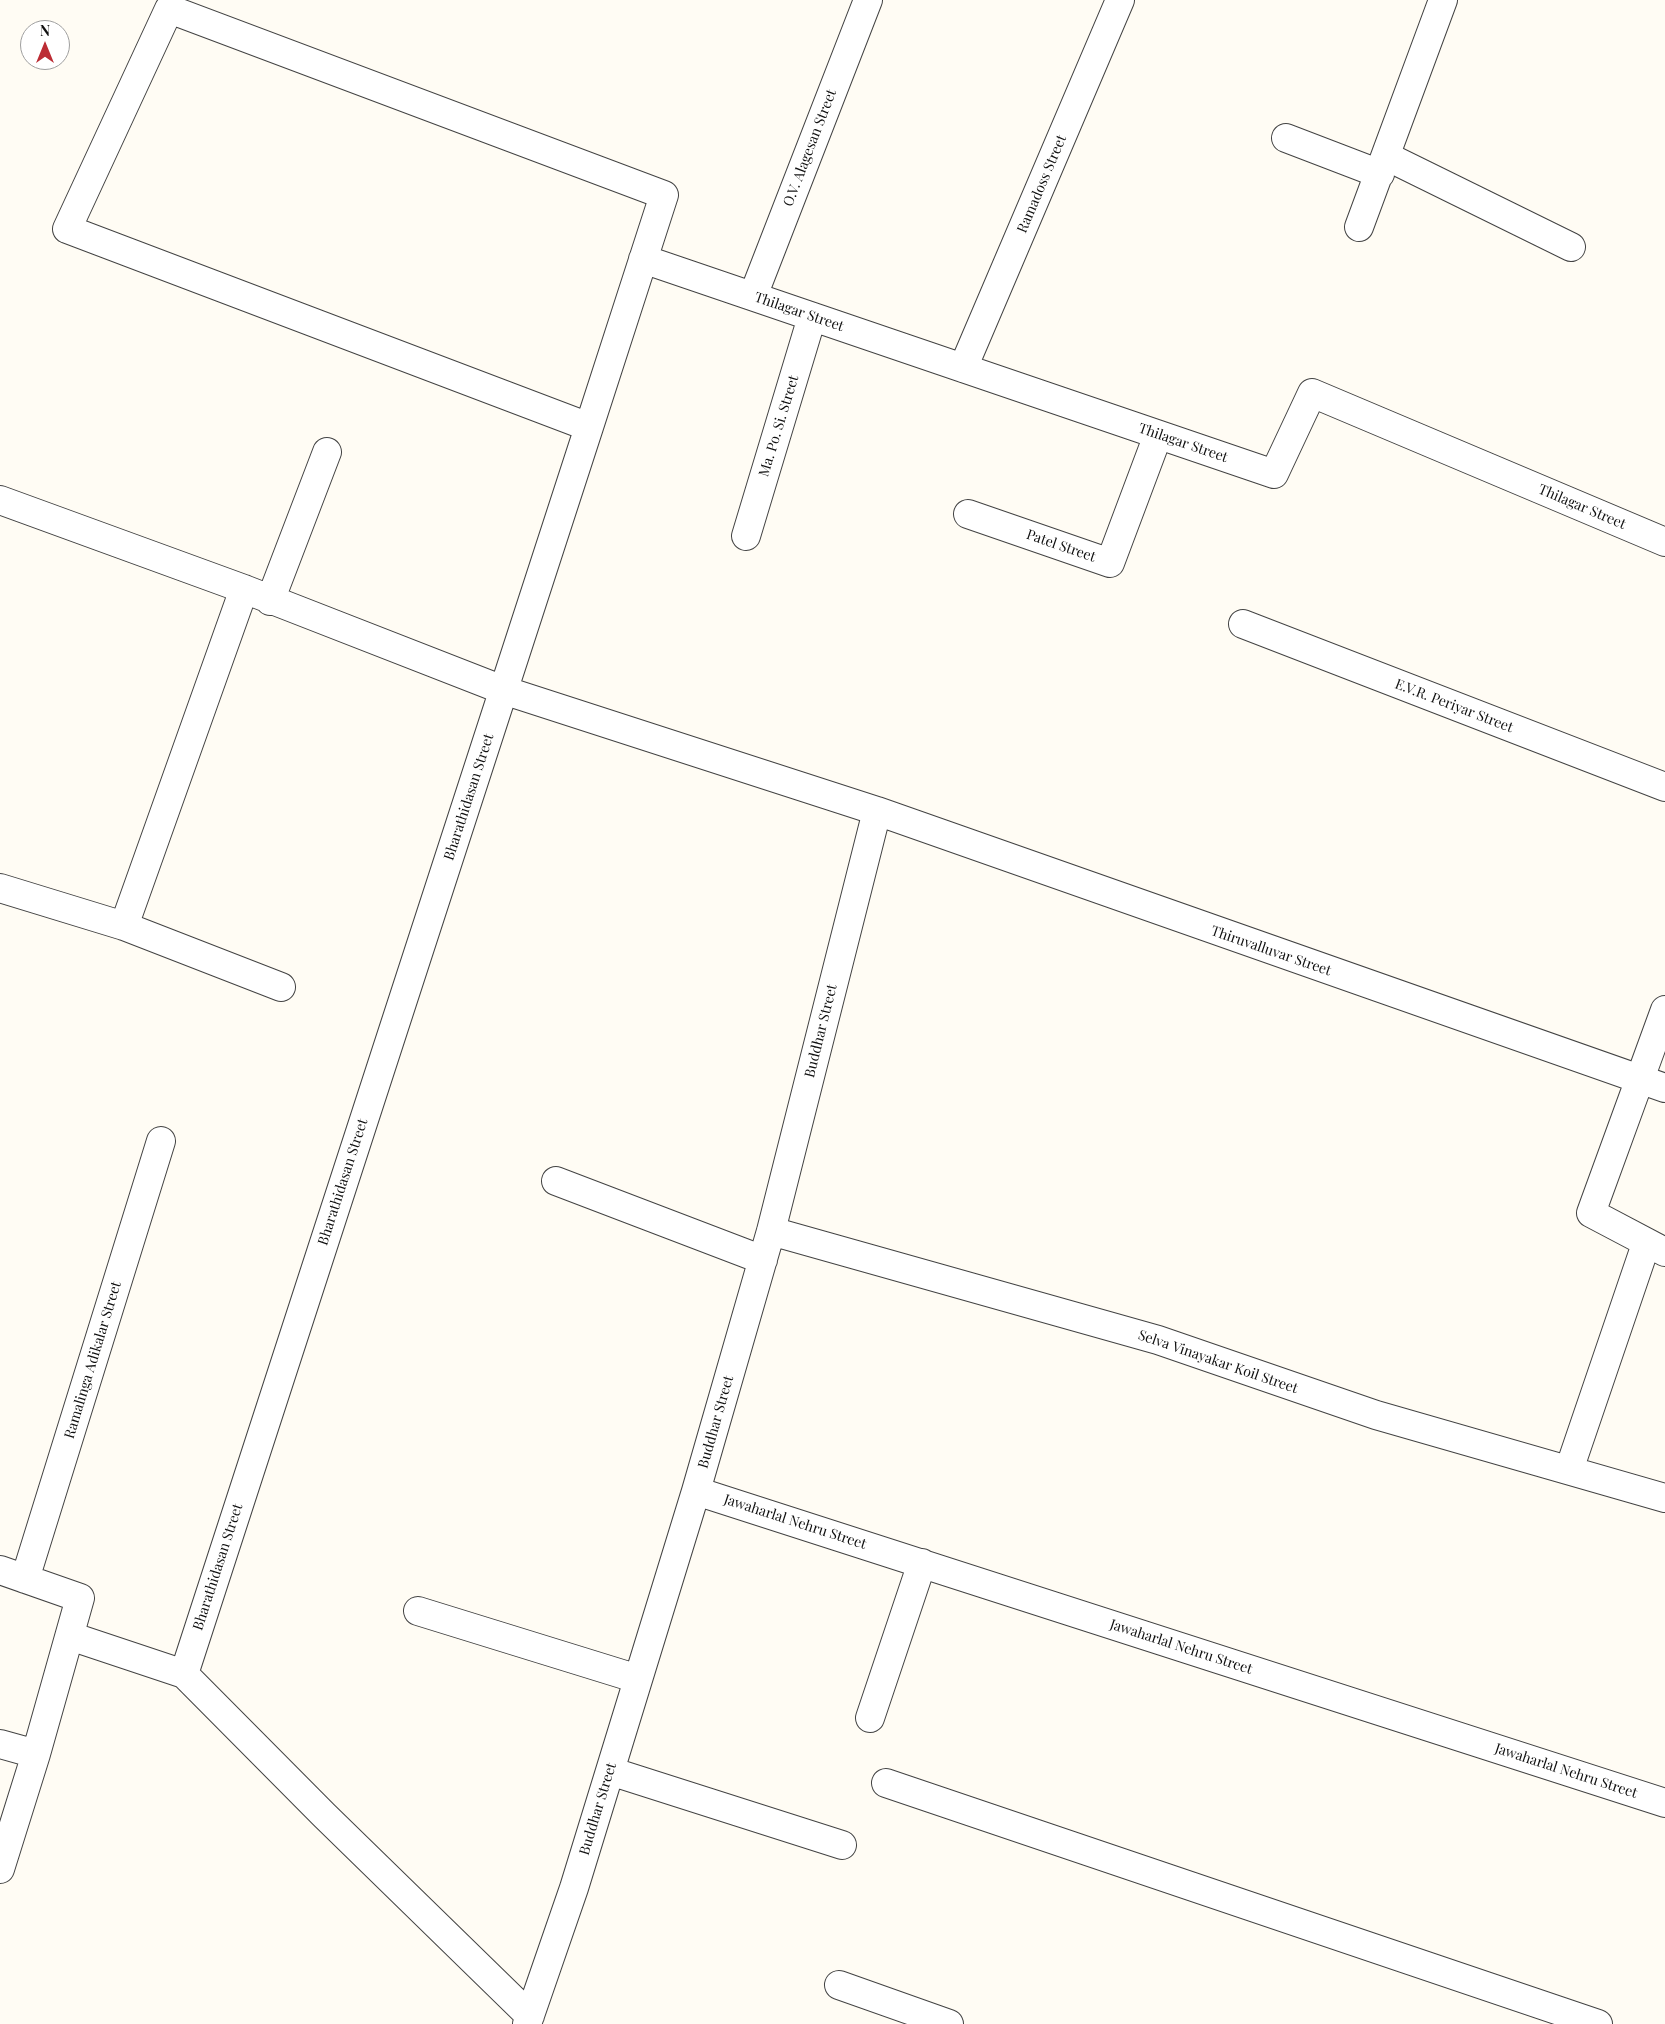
<!DOCTYPE html>
<html>
<head>
<meta charset="utf-8">
<style>
	body { margin:0 }
	#map { position:relative; width:1665px; height:2024px; overflow:hidden; background:#fffcf4; font-family:"Playfair Display",serif }
	canvas { display:block }
	.north { position:absolute; left:20px; top:20px; width:50px; height:50px; box-sizing:border-box; background:#fff; border:1px solid #9f9f9f; border-radius:50%; rotate:0deg; font-size:14px; font-weight:700; line-height:20px; text-align:center; color:#101010 }
	.north::after { content:''; display:block; margin:auto; width:18px; height:22px; background:#bc2c34; clip-path:polygon(50% 0,100% 100%,50% 72%,0 100%) }
</style>
</head>
<body>
<div id="map">
<canvas width="1665" height="2024"></canvas>
<div class="north">N</div>
</div>
<script>
const context = document.querySelector('canvas').getContext('2d');
context.lineJoin = 'round';
const poly = rows => new Path2D(rows.map(r => 'M' + r).join(''));
function trace(path, color, width, dash) { context.strokeStyle = color; context.lineWidth = width; context.lineCap = dash ? 'butt' : 'round'; context.setLineDash(dash || []); context.stroke(path); }
function label(font, color, halo, rows, align = 'center') {
  context.font = font + ' "Playfair Display",serif'; context.lineWidth = 5; context.setLineDash([]); context.textBaseline = 'middle'; context.strokeStyle = halo; context.fillStyle = color; for (const [text, x, y, turn = 0] of rows) {
    context.save(); context.translate(x, y); context.rotate((+turn || 0) * Math.PI / 180); context.textAlign = isNaN(turn) ? turn : align; if (halo) context.strokeText(text, 0, 0); context.fillText(text, 0, 0); context.restore();
  }
}
const minor = poly([
	[1286,138,1380,174],
	[1386,156,1571,247],
	[1359,227,1443,0],
	[643,259,1274,474,1312,393,1665,542],
	[753,296,868,0],
	[963,368,1120,0],
	[0,500,244,589,503,690,877,811,1665,1088],
	[968,514,1110,563,1158,435],
	[746,536,812,317],
	[270,601,327,452],
	[1243,624,1665,787],
	[0,888,124,926,281,987],
	[124,926,244,589],
	[1665,1010,1591,1213,1665,1252],
	[556,1181,763,1260],
	[771,1231,1158,1340,1376,1415,1665,1498],
	[1569,1470,1646,1244],
	[696,1491,1665,1803],
	[0,1570,80,1598,36,1754,0,1744],
	[25,1579,161,1141],
	[418,1611,638,1679],
	[70,1636,184,1674,324,1815,530,2016],
	[184,1674,589,427,664,195,169,9,67,229,589,427],
	[870,1718,922,1563],
	[610,1771,842,1845],
	[886,1783,1598,2024],
	[0,1869,36,1754],
	[839,1985,949,2024],
	[527,2024,574,1888,696,1491,771,1231,877,811]
]);
trace(minor, '#434343', 30);
trace(minor, '#fff', 28);
label('14px', '#101010', '#fff', [
	["O.V. Alagesan Street",810,148,-69],
	["Ramadoss Street",1042,184,-67],
	["Thilagar Street",799,312,19],
	["Ma. Po. Si. Street",779,426,-73],
	["Thilagar Street",1183,443,19],
	["Thilagar Street",1582,507,23],
	["Patel Street",1061,546,19],
	["E.V.R. Periyar Street",1454,706,21],
	["Bharathidasan Street",469,797,-72],
	["Thiruvalluvar Street",1271,951,19],
	["Buddhar Street",821,1031,-76],
	["Bharathidasan Street",343,1182,-72],
	["Ramalinga Adikalar Street",93,1360,-73],
	["Selva Vinayakar Koil Street",1218,1362,19],
	["Buddhar Street",716,1422,-74],
	["Jawaharlal Nehru Street",795,1522,18],
	["Bharathidasan Street",218,1567,-72],
	["Jawaharlal Nehru Street",1181,1647,18],
	["Jawaharlal Nehru Street",1566,1771,18],
	["Buddhar Street",598,1809,-73]
]);
</script>
</body>
</html>
